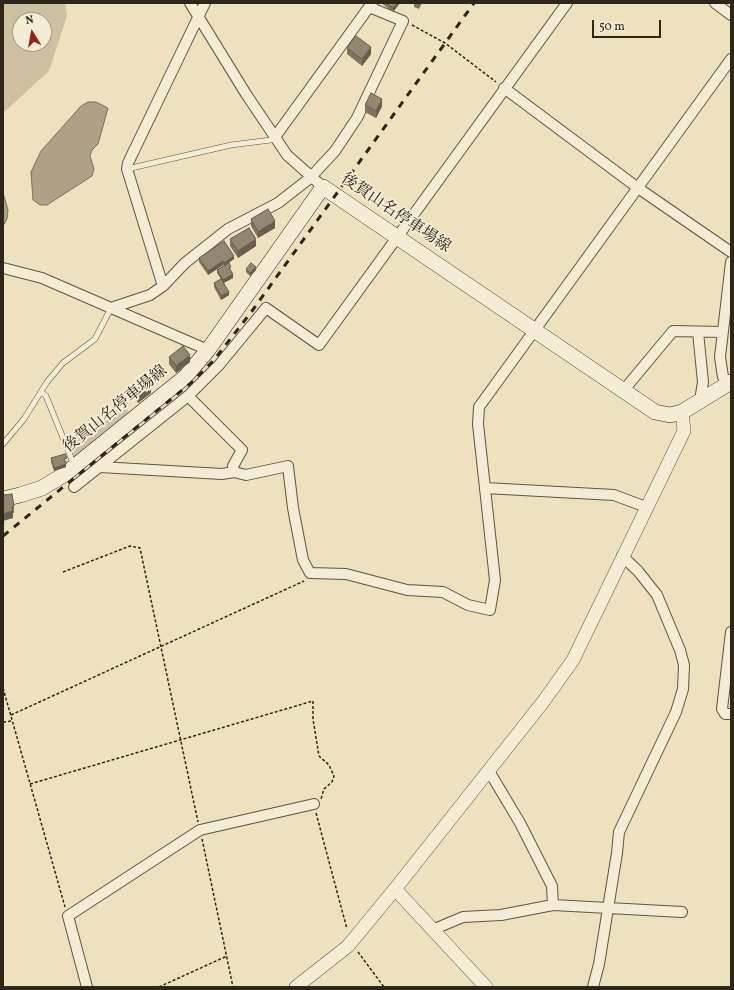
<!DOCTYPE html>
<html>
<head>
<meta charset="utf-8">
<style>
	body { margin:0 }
	#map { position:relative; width:734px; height:990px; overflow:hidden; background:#eee1be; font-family:Vollkorn,serif }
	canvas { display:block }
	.frame { position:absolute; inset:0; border:4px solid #2e261b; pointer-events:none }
	.north { position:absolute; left:12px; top:12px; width:40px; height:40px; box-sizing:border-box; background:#f4ecd5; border:1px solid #a59d8b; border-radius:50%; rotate:349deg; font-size:11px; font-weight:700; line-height:16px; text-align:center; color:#2e261b }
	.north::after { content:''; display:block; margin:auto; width:14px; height:18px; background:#8f2418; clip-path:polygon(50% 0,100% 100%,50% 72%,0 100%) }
	.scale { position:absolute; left:592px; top:20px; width:69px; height:18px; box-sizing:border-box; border:2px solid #2e261b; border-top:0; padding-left:5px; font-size:12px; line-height:14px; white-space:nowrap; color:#2e261b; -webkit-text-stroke:3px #f4ecd5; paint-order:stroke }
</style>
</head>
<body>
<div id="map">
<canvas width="734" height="990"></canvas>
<div class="frame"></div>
<div class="north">N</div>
<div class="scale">50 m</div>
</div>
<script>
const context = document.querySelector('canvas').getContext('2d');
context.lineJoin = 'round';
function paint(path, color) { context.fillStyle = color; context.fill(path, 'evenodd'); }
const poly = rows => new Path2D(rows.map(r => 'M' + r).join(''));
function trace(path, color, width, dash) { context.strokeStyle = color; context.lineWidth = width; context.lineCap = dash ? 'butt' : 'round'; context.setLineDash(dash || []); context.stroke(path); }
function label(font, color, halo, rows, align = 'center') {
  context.font = font + ' Vollkorn,"Noto Serif JP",serif'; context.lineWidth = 4; context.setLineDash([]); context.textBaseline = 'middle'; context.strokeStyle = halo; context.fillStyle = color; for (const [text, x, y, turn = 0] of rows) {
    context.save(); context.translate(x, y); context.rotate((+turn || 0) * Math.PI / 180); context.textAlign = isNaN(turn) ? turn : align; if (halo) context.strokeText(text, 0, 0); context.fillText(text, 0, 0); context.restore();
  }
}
paint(poly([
	[3,3,65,3,67,16,49,71,3,113],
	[20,20,44,20,44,44,20,44],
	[122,402,132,416,77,461,68,445]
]), '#cdc1a2');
const water = poly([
	[88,102,96,102,108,108,98,144,92,150,90,156,94,169,92,176,47,205,40,205,33,200,31,172,41,151,81,106,88,102],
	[3,193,8,210,7,219,3,226,3,193]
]);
paint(water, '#ada187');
trace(water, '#7a705c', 1);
const service = poly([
	[127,169,231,145,271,140,275,137],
	[41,392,46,396,74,465],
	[3,444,24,419,47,382,63,363,95,339,111,308]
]);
const minor = poly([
	[190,3,246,94,287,155,323,187],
	[715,3,731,15],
	[504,88,638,188,731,252],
	[275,137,372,3],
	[731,262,720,357,723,377,731,385],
	[3,268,42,278,208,350],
	[163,286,185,263,228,229,278,203,310,178,335,151,357,118,403,21,369,7],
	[111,308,150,295,163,286,127,169,128,163,205,3],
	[698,332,703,382,700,401],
	[623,391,673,331,723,332],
	[188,396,242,450,233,466,234,472,246,475,288,466,293,508,303,560,310,573,346,574,407,590,443,592,468,605,490,610,495,580,478,424,479,407,731,59],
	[100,467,222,474,234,472],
	[74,487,188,396,219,365,266,308,319,345,567,3],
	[485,488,614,495,646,507],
	[731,632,722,709,725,714,731,714],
	[489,771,520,823,552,886,553,905],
	[432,930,463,917,501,915,553,905,682,912],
	[87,987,68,916,200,830,314,804],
	[593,987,599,964,617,853,619,832,676,712,683,689,684,665,680,650,657,595,638,571,622,556]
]);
const tertiary = poly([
	[395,889,486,987],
	[296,987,348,946,395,889,543,702,573,660,684,431,682,412]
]);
const secondary = poly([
	[3,499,20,495,42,488,65,474,185,377,208,350,323,187,655,412,670,415,682,412,731,382]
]);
trace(service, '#5e5544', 6);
trace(minor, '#5e5544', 12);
trace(tertiary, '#5e5544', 14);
trace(secondary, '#2e261b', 16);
trace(poly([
	[412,25,445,43,496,82],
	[63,572,130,546,140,548,198,822],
	[3,688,65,907],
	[11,715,304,581],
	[3,722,12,721],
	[30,784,313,701,313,719,319,756,329,765,334,776,332,782,324,789,321,799],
	[316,813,347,929],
	[202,839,233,987],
	[358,952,384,987],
	[159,987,227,956]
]), '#2e261b', 1.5, [3, 2]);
trace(service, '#f4ecd5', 5);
trace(minor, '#f4ecd5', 10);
trace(tertiary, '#f4ecd5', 13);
trace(secondary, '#f4ecd5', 15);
trace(poly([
	[3,536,191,383,214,360,252,311,474,3]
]), '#2e261b', 3, [7, 7]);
paint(poly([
	[381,3,400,3,393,12],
	[414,3,422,3,419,9,414,7],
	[347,48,371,54,362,66,347,54],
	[365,105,382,106,376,118,365,112],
	[251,219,275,228,258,238,251,226],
	[230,239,256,246,238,258,230,246],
	[199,258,234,259,228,263,231,270,231,271,233,278,224,283,229,295,221,300,214,287,214,283,221,279,217,273,217,270,224,266,223,265,208,275,199,262],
	[246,269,256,270,250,276,246,272],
	[169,357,190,362,176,373,169,364],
	[132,388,151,393,138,403,132,394],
	[51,458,67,461,65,462,66,467,54,471,51,462],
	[3,495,14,506,14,513,13,513,13,518]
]), '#7e7460');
paint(poly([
	[397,3,400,3,393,12,393,8],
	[371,47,371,54,362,66,362,59],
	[382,99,382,106,376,118,376,111],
	[275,221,275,228,258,238,258,232],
	[256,239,256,246,238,258,238,251],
	[234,256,234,259,224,266,224,263],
	[223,261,223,265,208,275,208,271],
	[256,267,256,270,250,276,250,273],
	[233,274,233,278,223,283,223,280],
	[229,292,229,295,221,300,221,296],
	[190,355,190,362,176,373,176,366],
	[151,386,151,393,138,403,138,396],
	[66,464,66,467,54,471,54,468],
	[13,511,13,518,3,521,3,514]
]), '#665e4e');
const building = poly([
	[386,3,397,3,393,8,386,3],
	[414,3,420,3,419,5,414,3],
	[356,36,371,47,362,59,347,48,356,36],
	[371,93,382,99,376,111,365,105,371,93],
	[268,209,275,221,258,232,251,219,268,209],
	[249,228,256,239,238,251,230,239,249,228],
	[224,241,234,256,224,263,223,261,208,271,199,258,224,241],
	[229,263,231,267,229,268,233,274,223,280,217,270,229,263],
	[251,263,256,267,250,273,246,269,251,263],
	[221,279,229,292,221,296,214,283,221,279],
	[183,346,190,355,176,366,169,357,183,346],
	[144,378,151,386,138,396,132,388,144,378],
	[65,454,67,458,64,459,66,464,54,468,51,458,65,454],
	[12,494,14,506,12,507,13,511,3,514,3,495,12,494]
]);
paint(building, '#928770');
trace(building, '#665e4e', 1);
label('16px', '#2e261b', '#f4ecd5', [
	["後賀山名停車場線",395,214,34],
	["後賀山名停車場線",116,410,-39]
]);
</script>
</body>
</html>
